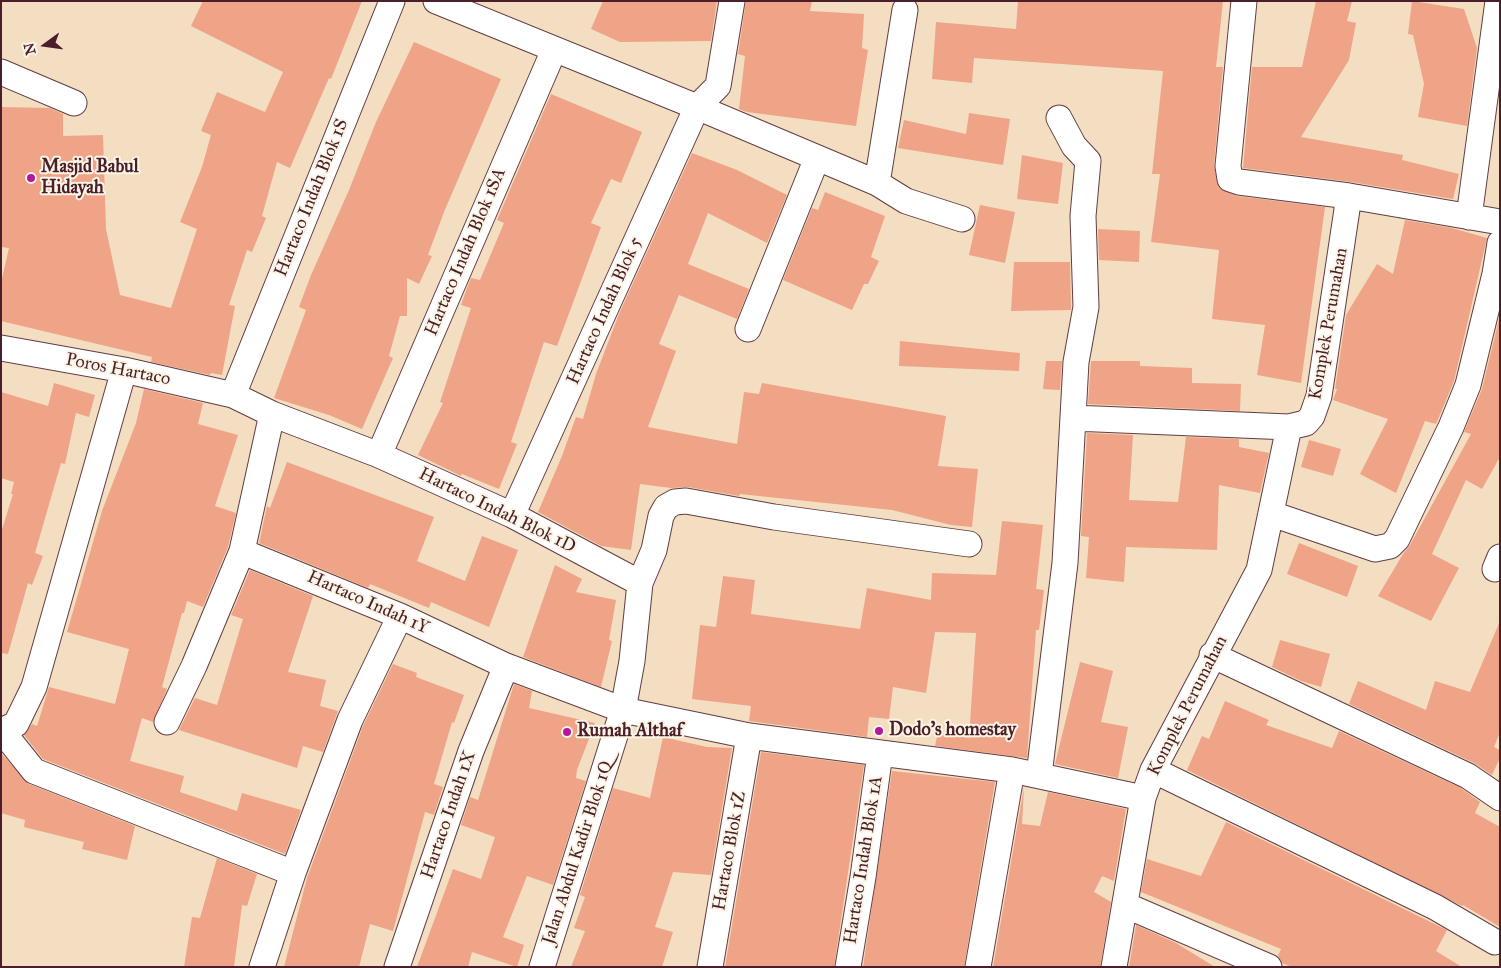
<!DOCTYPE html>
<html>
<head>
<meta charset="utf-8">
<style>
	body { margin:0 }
	#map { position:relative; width:1501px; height:968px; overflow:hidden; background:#f3dec1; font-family:"IM FELL Great Primer",serif }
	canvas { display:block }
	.frame { position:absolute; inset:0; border:2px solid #4a1f2b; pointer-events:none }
	.north { position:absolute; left:20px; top:20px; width:50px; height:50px; -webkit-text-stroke:4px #fcf5e5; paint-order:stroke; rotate:256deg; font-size:14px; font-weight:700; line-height:20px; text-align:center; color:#4a1f2b }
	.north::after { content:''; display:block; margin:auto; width:18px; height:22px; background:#4a1f2b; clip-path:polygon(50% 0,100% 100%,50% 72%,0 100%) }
</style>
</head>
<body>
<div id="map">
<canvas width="1501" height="968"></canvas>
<div class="frame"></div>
<div class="north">N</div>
</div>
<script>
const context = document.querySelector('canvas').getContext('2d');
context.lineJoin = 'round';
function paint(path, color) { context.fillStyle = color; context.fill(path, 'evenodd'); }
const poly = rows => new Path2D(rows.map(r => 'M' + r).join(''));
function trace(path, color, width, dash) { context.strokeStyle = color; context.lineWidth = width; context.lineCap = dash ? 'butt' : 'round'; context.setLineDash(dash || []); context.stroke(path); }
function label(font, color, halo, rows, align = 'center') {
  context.font = font + ' "IM FELL Great Primer",serif'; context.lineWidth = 4; context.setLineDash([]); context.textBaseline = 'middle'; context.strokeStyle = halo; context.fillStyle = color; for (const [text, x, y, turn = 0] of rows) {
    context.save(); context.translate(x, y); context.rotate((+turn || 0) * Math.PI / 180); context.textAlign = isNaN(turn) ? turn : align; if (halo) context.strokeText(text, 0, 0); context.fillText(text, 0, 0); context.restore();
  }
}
paint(poly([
	[203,1,362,1,331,79,329,78,290,168,277,162,262,216,266,218,252,252,247,250,229,305,235,306,222,375,211,373,210,375,151,362,152,357,1,321,1,283,9,248,1,247,1,107,50,108,63,114,63,136,103,135,106,229,120,295,171,308,197,229,180,222,202,167,211,135,201,131,217,92,265,112,283,72,191,26],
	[603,1,717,1,711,41,620,42,591,29],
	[746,1,812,1,810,11,864,14,862,48,868,50,856,126,747,112,739,109,745,56,738,54],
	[1018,1,1223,1,1216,67,1223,67,1214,165,1219,188,1237,196,1325,207,1301,383,1257,375,1265,325,1212,319,1219,250,1151,242,1160,174,1152,174,1163,71,974,58,972,83,932,79,936,22,1016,29],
	[1316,1,1352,1,1347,21,1356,23,1349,60,1301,137,1403,155,1402,160,1459,174,1453,199,1351,182,1243,168,1252,67,1302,67],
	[1412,1,1464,9,1477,48,1467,126,1418,117,1424,84,1413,35,1408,34],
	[414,42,501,79,444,212,428,255,432,256,419,284,407,278,407,316,400,316,389,356,393,358,362,429,329,415,274,398,306,310,299,307,311,275,349,190,376,122],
	[551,94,642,132,621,183,611,179,591,223,601,227,557,346,544,342,511,442,517,444,499,489,462,474,461,476,418,455,443,403,440,402,471,308,461,305,467,288,471,278,480,280,504,223,497,220],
	[969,113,1010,119,1003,165,898,148,904,120,966,134],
	[692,153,737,170,787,195,767,243,708,213,688,264,749,289,737,319,679,295,659,344,676,351,648,427,737,444,744,392,759,394,762,383,946,416,938,466,978,469,972,527,951,525,892,510,740,494,739,496,688,487,671,488,640,484,631,550,601,546,538,512,562,456,576,417,583,419,596,374,619,314],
	[1022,155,1063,163,1058,204,1017,199],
	[825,192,885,216,871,257,879,261,868,284,864,284,852,310,783,280,812,208,818,210],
	[980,205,1015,212,1005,263,969,255],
	[1405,220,1452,228,1487,238,1454,381,1436,424,1425,421,1396,493,1360,474,1388,419,1333,400,1337,389,1335,389,1346,315,1377,264,1393,274],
	[1098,229,1140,231,1139,262,1099,260],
	[1014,262,1070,262,1071,310,1011,311],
	[1500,315,1500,457,1482,489,1466,480,1432,554,1459,568,1431,621,1378,596,1403,554,1410,545,1471,434,1464,432,1482,389],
	[900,341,1020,353,1019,371,899,366],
	[1046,361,1062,361,1060,390,1043,389],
	[1091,361,1140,361,1140,366,1192,368,1192,383,1241,384,1240,411,1088,404],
	[54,383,95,395,89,417,76,413,65,464,61,463,35,553,43,556,32,585,28,583,8,654,1,653,1,533,13,494,11,494,14,482,1,478,1,392,48,406],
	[144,389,203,403,198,424,238,435,215,506,236,513,228,547,203,607,187,601,184,613,182,613,162,687,167,689,153,722,142,718,130,761,184,776,180,792,237,811,242,793,301,810,285,854,43,759,24,735,32,724,37,726,49,687,115,704,129,649,67,632,102,511,136,423],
	[1087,433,1133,435,1129,500,1178,502,1186,437,1239,439,1239,447,1269,453,1260,493,1219,485,1217,550,1126,547,1124,582,1086,578,1089,537,1081,536],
	[1309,440,1341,449,1333,476,1301,467],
	[287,462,434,517,417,561,465,581,482,536,518,550,489,627,431,602,429,608,370,584,368,588,259,543,267,506,270,508],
	[1002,521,1043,525,1036,589,1044,590,1039,630,1036,630,1027,758,935,746,938,732,969,738,976,633,935,632,926,693,893,687,889,719,869,717,867,737,749,721,751,706,692,699,700,625,716,627,723,576,755,580,751,614,860,629,867,588,931,600,932,573,996,575],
	[1299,543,1358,566,1347,597,1287,574],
	[555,565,582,579,576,592,616,600,609,640,612,641,601,687,523,657],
	[250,570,313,596,288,672,326,680,320,706,338,711,323,752,303,746,297,768,179,730,195,698,217,705,243,619,231,615],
	[1500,621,1500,732,1494,747,1500,750,1500,758,1492,775,1474,763,1349,704,1358,681,1426,710,1435,681,1470,692],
	[1280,640,1330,654,1321,687,1301,681,1272,667],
	[1080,662,1113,671,1101,722,1128,727,1118,778,1055,764],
	[393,664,417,673,416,677,464,695,454,723,452,722,434,784,443,787,434,815,425,812,393,931,370,924,359,967,284,967,307,878,363,726],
	[514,684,532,691,529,708,595,723,577,770,576,778,586,781,553,885,527,876,503,937,524,945,517,967,472,952,468,967,417,967,453,869,481,879,495,837,461,825,470,797,478,800],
	[1225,701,1269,720,1266,725,1332,748,1339,731,1461,788,1480,802,1475,813,1500,827,1500,927,1463,905,1462,906,1187,770,1202,736,1209,739],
	[663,737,707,747,732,748,711,875,673,872,655,927,673,932,662,967,571,967,585,931,574,928,585,897,580,895,613,788,650,798],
	[761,752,864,765,834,967,725,967],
	[1,753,29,784,135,826,127,860,82,849,84,842,24,827,25,820,1,813],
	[892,771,995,782,964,967,863,967],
	[1024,787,1022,824,1040,826,1048,792,1126,809,1114,881,1102,876,1094,892,1111,902,1100,967,993,967],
	[1226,822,1447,930,1436,951,1462,967,1292,967,1282,963,1278,956,1281,949,1141,892,1147,859,1201,876],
	[217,858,257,874,247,906,242,905,234,967,184,967,192,917,200,918],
	[1136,925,1176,943,1215,967,1129,967]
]), '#efa387');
const minor = poly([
	[436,1,697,107,877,183,906,201,962,219],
	[1244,1,1228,166,1230,179,1239,182,1349,196,1500,222],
	[1,72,74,103],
	[877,183,905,10],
	[1469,217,1498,1],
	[748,329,817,158],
	[1,348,124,370,233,395,272,414,379,455,512,515,640,583,632,661,623,710,542,967],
	[233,395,392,1],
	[272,414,242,551,248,554,400,616,506,666,623,710,749,736,1012,770,1143,798],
	[1073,418,1289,427],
	[379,455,554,50],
	[1272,514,1375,549,1390,546,1397,539,1451,427,1468,385,1495,274,1500,243],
	[512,515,697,107,718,86,732,1],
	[1495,569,1500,557],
	[640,583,654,550,661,516,666,507,675,502,686,501,774,517,969,544],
	[1212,655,1468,776,1500,798],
	[167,722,194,666,242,551],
	[1,731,16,724,34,687,124,370],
	[2,731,34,771,293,873],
	[1153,770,1435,907,1495,942],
	[1039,775,1065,563,1076,362,1086,307,1083,216,1088,161,1074,146,1059,118],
	[1125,905,1269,967],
	[262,967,293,873,350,720,400,616],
	[397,967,471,751,506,666],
	[710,967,749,736],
	[848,967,863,877,880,753],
	[978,967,1012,770],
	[1114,967,1143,798,1153,770,1259,570,1289,427,1306,423,1312,416,1319,396,1349,196]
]);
trace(minor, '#633c42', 27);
trace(minor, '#fff', 25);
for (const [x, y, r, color] of [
	[31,178,5,"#b5179e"],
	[879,731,5,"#b5179e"],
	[567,732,5,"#b5179e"]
]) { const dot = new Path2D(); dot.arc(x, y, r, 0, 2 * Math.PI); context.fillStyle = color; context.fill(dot); trace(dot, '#fcf5e5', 2); }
label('bold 18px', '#4a1f2b', '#fcf5e5', [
	["Masjid Babul",41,168],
	["Hidayah",41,189],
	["Dodo's homestay",889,731],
	["Rumah Althaf",577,732]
], 'left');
label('18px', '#4a1f2b', '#fcf5e5', [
	["Hartaco Indah Blok 1S",312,198,-68],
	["Hartaco Indah Blok 1SA",466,252,-67],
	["Hartaco Indah Blok 5",605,311,-66],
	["Komplek Perumahan",1329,324,-80],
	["Poros Hartaco",118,370,11],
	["Hartaco Indah Blok 1D",497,511,26],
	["Hartaco Indah 1Y",368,603,24],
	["Komplek Perumahan",1188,706,-63],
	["Hartaco Indah 1X",449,815,-71],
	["Hartaco Blok 1Z",730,851,-80],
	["Jalan Abdul Kadir Blok 1Q",578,853,-72],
	["Hartaco Indah Blok 1A",864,860,-81]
]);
</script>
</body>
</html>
